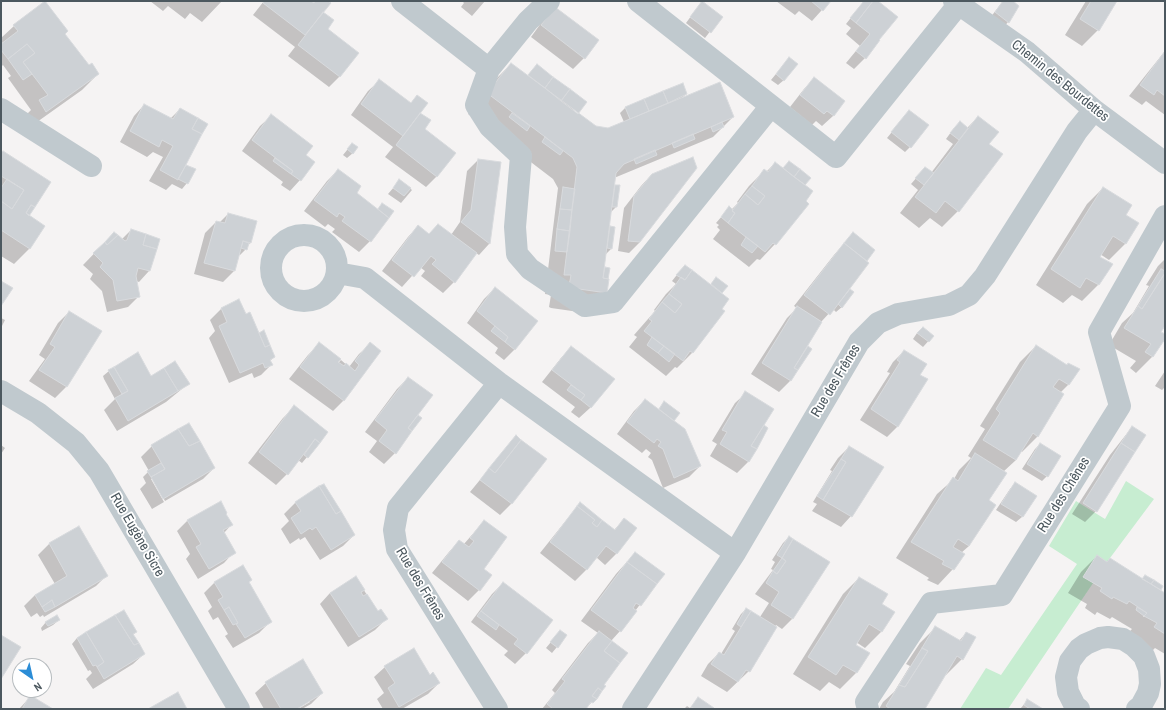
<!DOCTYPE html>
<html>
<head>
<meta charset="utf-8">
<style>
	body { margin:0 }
	#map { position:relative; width:1166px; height:710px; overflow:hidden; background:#f5f3f3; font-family:"Archivo Narrow",sans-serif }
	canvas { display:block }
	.frame { position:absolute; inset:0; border:2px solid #4c585f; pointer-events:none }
	.north { position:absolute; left:12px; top:658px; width:40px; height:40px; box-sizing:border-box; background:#fff; border:1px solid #b7bcbf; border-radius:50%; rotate:146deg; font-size:11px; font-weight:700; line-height:16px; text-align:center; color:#4c585f }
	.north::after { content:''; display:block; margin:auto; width:14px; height:18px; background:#2c8dd6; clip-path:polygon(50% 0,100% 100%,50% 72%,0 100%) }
</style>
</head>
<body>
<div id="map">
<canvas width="1166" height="710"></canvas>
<div class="frame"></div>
<div class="north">N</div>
</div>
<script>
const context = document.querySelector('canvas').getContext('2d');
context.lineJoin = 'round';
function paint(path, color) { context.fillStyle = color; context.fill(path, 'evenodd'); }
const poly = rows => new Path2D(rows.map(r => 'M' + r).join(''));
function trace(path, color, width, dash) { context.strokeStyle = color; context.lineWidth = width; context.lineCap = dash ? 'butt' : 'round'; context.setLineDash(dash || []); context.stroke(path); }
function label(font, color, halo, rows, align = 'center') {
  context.font = font + ' "Archivo Narrow",sans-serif'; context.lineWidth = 3.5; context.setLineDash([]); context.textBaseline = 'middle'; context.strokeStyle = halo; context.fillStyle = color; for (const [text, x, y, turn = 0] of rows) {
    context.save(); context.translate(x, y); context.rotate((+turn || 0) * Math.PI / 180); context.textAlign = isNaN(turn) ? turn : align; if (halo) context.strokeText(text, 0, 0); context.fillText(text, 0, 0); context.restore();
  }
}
paint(poly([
	[1126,481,1154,499,1110,558,1008,709,960,709,986,668,1001,675,1077,564,1049,546,1076,501,1105,519]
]), '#c7edd1');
paint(poly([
	[150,1,222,1,202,22,190,13,185,19,168,6,163,11],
	[264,1,309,1,313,4,316,1,327,1,322,12,340,76,329,87,288,56,295,47,253,15],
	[462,1,485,1,472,16,461,7,464,3],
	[776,1,830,1,812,21,799,11,795,15],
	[864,1,876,1,878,40,879,41,865,58,854,69,846,63,860,46,846,34,851,28,846,24],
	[1003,1,1011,1,1018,6,1008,22,1003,28,990,18],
	[1086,1,1116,1,1098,30,1082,46,1065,35],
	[697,8,721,17,705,38,686,23],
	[544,19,584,58,573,69,531,37],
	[14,26,89,67,98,74,82,90,30,127,24,117,31,110,8,78,11,76,3,65,1,67,1,38],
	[1165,51,1165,115,1146,101,1142,105,1129,96],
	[789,58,784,80,778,85,771,80],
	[511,64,527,76,537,65,577,114,595,127,608,129,624,122,620,113,625,108,682,84,686,94,682,98,733,117,713,137,614,178,613,188,615,186,616,207,611,212,609,227,614,227,611,249,606,254,603,268,609,268,607,293,586,313,551,308,549,307,551,295,545,294,558,188,553,179,468,114,491,84],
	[815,78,844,101,833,116,822,126,816,121,812,125,790,107,804,89],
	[379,81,410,104,417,96,419,113,437,176,426,187,385,157,393,147,351,115,368,91],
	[144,105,170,119,180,109,184,165,194,170,187,183,182,189,172,184,166,190,149,181,163,157,153,152,147,157,120,142,134,116],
	[909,111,910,147,905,152,887,138],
	[271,116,305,155,300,180,290,191,281,185,283,182,242,151,260,126],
	[978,117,988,144,958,211,942,227,930,218,919,228,900,213,918,190,911,184,925,168,931,173,953,144,946,139,954,128,967,128],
	[352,144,353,153,347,158,343,155],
	[1,154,28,216,30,248,14,264,1,256],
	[478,160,500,163,489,244,479,255,476,253,454,282,443,293,421,276,425,271,420,267,402,287,382,271,408,237,418,226,428,235,438,225,451,235,460,222,467,171],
	[789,162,804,185,775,244,760,260,757,259,749,267,713,239,720,230,717,227,719,225,716,223,729,208,731,210,738,203,737,202,749,186,765,170,766,172,775,163,783,169],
	[338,170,355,193,377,210,382,204,389,217,370,241,359,252,332,232,335,229,328,224,325,227,304,211,327,181],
	[652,174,640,242,629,253,618,251,624,208,641,186],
	[400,180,412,190,401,203,388,194],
	[1103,188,1125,215,1137,223,1125,244,1109,260,1100,254,1099,257,1112,265,1098,285,1082,301,1072,295,1063,303,1036,285,1087,204],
	[228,214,250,243,246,249,240,255,238,254,234,271,223,282,194,274,205,233,216,222,219,223],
	[131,230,159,239,149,271,139,282,136,281,139,296,128,307,107,312,102,291,90,279,93,274,83,265,114,233,121,240],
	[853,233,874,250,865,261,845,293,846,294,842,307,836,312,833,309,821,322,806,346,811,349,790,381,779,392,751,374,787,318,797,308,794,306,834,255],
	[1165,259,1165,324,1160,333,1165,335,1165,337,1152,357,1136,373,1130,368,1136,361,1109,345,1122,323,1133,313,1149,286,1146,285,1158,266],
	[680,271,710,285,716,278,726,286,721,294,693,352,677,368,675,367,666,376,629,347,637,337,634,335,655,311,654,310,666,294,676,284,672,281],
	[677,275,685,279,684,280],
	[495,288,515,349,504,360,495,353,498,348,467,323,484,299],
	[239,301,245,315,274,357,270,361,271,365,261,375,254,378,252,373,229,383,209,338,215,331,210,320,221,309],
	[69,312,100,331,66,387,55,398,29,381,45,359,39,355,58,323],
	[1,318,5,320,1,328],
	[917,333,933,336,923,347,913,339],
	[319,344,338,363,341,360,349,367,359,354,370,344,344,400,333,411,289,379,308,355],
	[1036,346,1066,366,1078,369,1068,385,1060,393,1038,436,1022,452,1021,451,1016,460,1003,472,988,501,969,546,961,553,953,569,938,585,927,580,929,578,896,558,937,494,954,479,959,470,971,458,968,456,985,429,980,426,1020,362],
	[571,347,613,379,590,408,579,418,571,412,575,407,542,382,561,358],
	[904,351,919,375,898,426,887,437,860,420,890,373,887,372,893,362],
	[109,371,151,377,188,384,166,402,117,431,104,410,115,399,104,379,103,376],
	[1165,371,1165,387,1162,390,1155,386],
	[408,378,416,416,420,419,395,453,384,464,369,452,377,441,365,432,397,389],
	[746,393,763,425,764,436,748,462,737,473,710,456,717,444,712,441,735,403],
	[645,400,658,410,665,403,673,421,700,466,689,477,663,488,652,460,648,457,651,453,646,449,642,453,617,434,634,411],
	[294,407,327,432,307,457,302,463,298,460,287,474,276,485,248,463,283,418],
	[1132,427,1145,435,1096,511,1085,522,1072,514,1110,455],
	[516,436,546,459,511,504,500,515,470,492],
	[1040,444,1047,476,1042,481,1022,469,1035,449],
	[1,445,5,448,1,454],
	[152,446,214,468,203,479,165,501,153,479,151,479,164,502,152,509,140,489,146,483,143,477,149,471,141,457],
	[849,447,851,516,841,527,812,511,817,504,813,502,832,471,830,470,838,458],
	[1015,483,1035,497,1022,517,1016,522,996,510,1010,489],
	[324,485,354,535,343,546,320,560,305,537,300,540,299,538,290,544,281,529,289,521,284,514,295,503],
	[572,513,614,530,624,520,636,529,616,554,605,565,596,557,586,570,575,581,540,553],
	[225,515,231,525,224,533,234,552,224,563,198,579,186,559,190,554,177,531,188,520],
	[484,521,482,569,479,590,468,601,432,573,449,552,459,541,464,544],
	[79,528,107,575,96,586,44,617,43,615,40,617,37,613,31,617,24,606,35,595,55,584,38,555,49,544],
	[789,537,793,618,782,629,776,625,749,671,727,692,701,676,708,664,719,653,721,654,735,631,732,629,741,614,746,609,760,617,769,603,755,594,773,570,771,569,775,562,772,560,783,543],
	[635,553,663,574,620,631,611,641,603,685,596,698,585,709,542,709,555,693,552,690,588,643,598,633,581,621,616,574],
	[1097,556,1106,562,1110,559,1142,579,1162,587,1159,590,1165,594,1165,654,1155,648,1152,651,1129,632,1132,629,1112,617,1110,619,1097,612,1095,615,1085,608,1087,604,1068,593,1081,572],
	[1147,612,1149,612,1144,617,1143,616],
	[356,578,378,612,386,619,375,630,348,647,320,604,330,593],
	[859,578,880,604,893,612,881,632,865,648,856,642,854,645,868,653,856,673,840,689,829,682,820,691,793,674,843,594],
	[215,582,248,582,270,622,259,633,233,648,225,636,228,634,218,617,213,620,208,611,212,607,204,593],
	[503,583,526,653,515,664,504,655,508,651,471,622,492,594],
	[59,620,53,625,42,631,41,628,46,622],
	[936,627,959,641,966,633,962,659,946,675,945,674,924,709,879,709,883,702,894,692,910,666,906,664,920,643],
	[560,631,566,636,552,653,546,648],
	[136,632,133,635,144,654,133,664,93,689,86,679,92,673,90,670,88,671,72,644,77,638,87,633],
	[385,667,429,676,439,683,428,694,402,709,383,709,377,699,384,693,374,677],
	[266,683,322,693,311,704,302,709,298,709,310,702,310,700,295,709,264,709,255,693],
	[31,696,51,709,19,709],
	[698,699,712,709,684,709,687,706,690,708],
	[1027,701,1041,709,1020,709]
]), '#0003');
const building = poly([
	[45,1,68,31,65,34,89,65,92,63,99,74,46,112,39,100,48,95,23,62,35,53,27,44,8,59,1,50,1,44,18,31,13,25,45,1],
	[265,1,311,1,314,3,315,1,328,1,331,3,305,35,263,3,265,1],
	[702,1,723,17,711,33,690,17,702,1],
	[811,1,831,1,823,11,811,1],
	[864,1,873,1,856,23,850,18,864,1],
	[873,1,878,1,898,17,879,40,880,40,866,59,856,51,870,34,856,23,873,1],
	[1003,1,1013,1,1019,6,1009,23,995,12,1003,1],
	[1091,1,1117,1,1099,31,1080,19,1091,1],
	[555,7,599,40,585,59,541,25,555,7],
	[323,12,334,20,328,29,359,53,340,77,298,45,323,12],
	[27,44,35,53,23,62,32,74,23,80,8,59,27,44],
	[1165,51,1165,96,1157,90,1154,95,1140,85,1165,51],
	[789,57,798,64,784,81,776,74,789,57],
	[511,63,596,126,608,128,720,82,734,117,624,164,616,173,603,278,609,279,607,293,572,288,569,286,571,275,564,275,577,167,573,158,487,93,511,63],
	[537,64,553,77,545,88,528,75,537,64],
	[553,77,570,89,561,101,545,88,553,77],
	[814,77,845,101,834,116,827,111,824,114,800,95,814,77],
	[379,79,411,103,417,95,428,103,403,136,361,104,379,79],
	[683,83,687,94,668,103,663,91,683,83],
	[570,89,587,102,578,114,561,101,570,89],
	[663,91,668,103,649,111,644,99,663,91],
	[644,99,649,111,630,119,625,107,644,99],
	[144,104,173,119,180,108,198,118,192,129,202,134,178,180,160,170,173,146,162,140,159,147,130,131,144,104],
	[909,110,929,125,911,148,891,132,909,110],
	[420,113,431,120,425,129,456,153,437,177,396,145,420,113],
	[512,113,530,126,527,131,509,117,512,113],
	[271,114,313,146,306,155,315,162,301,181,291,174,293,171,252,140,271,114],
	[978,116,999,132,989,144,1003,154,959,212,945,201,936,213,915,197,978,116],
	[198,118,208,124,202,134,192,129,198,118],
	[960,121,968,128,959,140,950,133,960,121],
	[722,122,724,127,713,132,711,127,722,122],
	[693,134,695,139,674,148,672,143,693,134],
	[545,137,563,151,560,155,542,142,545,137],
	[352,143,358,147,353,154,347,149,352,143],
	[655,150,657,155,636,164,634,159,655,150],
	[3,151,51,182,35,207,31,205,26,213,45,226,30,249,1,230,1,201,12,209,24,190,1,176,1,153,3,151],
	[693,157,697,168,640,242,628,241,634,196,652,174,693,157],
	[275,158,293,171,291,174,273,161,275,158],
	[478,159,501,162,490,244,461,222,471,210,478,159],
	[789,161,800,169,794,177,783,168,789,161],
	[775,162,813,191,806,201,809,204,776,245,773,243,765,252,728,223,735,213,732,211,745,194,758,205,765,196,752,186,764,169,768,172,775,162],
	[186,165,196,169,188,184,178,179,186,165],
	[925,167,934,173,924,185,915,178,925,167],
	[338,169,361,186,357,193,389,218,371,242,342,221,345,217,339,213,337,217,314,200,338,169],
	[800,169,811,178,805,185,794,177,800,169],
	[7,179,24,190,12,209,1,201,1,188,7,179],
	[399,179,411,188,404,196,393,188,399,179],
	[615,185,620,185,617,207,612,207,615,185],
	[752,186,765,196,758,205,745,194,752,186],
	[563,187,575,189,572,210,560,209,563,187],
	[1103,187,1132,205,1126,215,1139,223,1126,244,1113,236,1100,257,1113,264,1099,285,1086,278,1080,288,1051,269,1103,187],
	[382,203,394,211,389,218,378,209,382,203],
	[31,205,35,207,29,216,26,213,31,205],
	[729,206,733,210,732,211,735,213,728,223,721,217,729,206],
	[560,209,572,210,570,231,557,229,560,209],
	[228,213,257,221,251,243,243,241,235,271,204,263,216,221,225,223,228,213],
	[438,224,477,253,455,283,432,264,436,260,431,256,414,277,392,260,418,225,429,234,438,224],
	[610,226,615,227,612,249,607,248,610,226],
	[131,229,146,234,143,245,157,249,150,271,138,268,136,276,140,297,117,301,113,280,100,267,103,263,93,253,105,242,107,245,118,235,125,241,127,240,131,229],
	[557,229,570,231,567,252,555,251,557,229],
	[114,232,118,235,107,245,105,242,114,232],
	[853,232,875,250,867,261,844,243,853,232],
	[146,234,160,239,157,249,143,245,146,234],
	[746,237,758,246,752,253,741,245,746,237],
	[243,241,249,243,247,250,241,248,243,241],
	[844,243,869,263,830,315,804,295,844,243],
	[685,265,692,270,685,280,676,275,685,265],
	[605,267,610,268,608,279,603,278,605,267],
	[1161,269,1165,271,1165,273,1142,309,1138,306,1161,269],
	[692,270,729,299,722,309,725,311,693,353,690,351,683,361,644,331,652,321,649,319,662,302,675,313,682,304,669,294,681,277,685,280,692,270],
	[1165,273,1165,326,1161,332,1165,334,1165,339,1153,357,1145,352,1151,344,1124,328,1138,306,1142,309,1165,273],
	[716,277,728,286,722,293,711,284,716,277],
	[1,281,13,288,1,306,1,281],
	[495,287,538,321,515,350,505,342,508,337,477,311,495,287],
	[850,289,854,292,842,308,838,304,850,289],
	[669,294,682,304,675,313,662,302,669,294],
	[239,299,246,314,250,312,265,347,270,345,275,357,270,360,273,365,265,368,263,363,240,373,219,326,227,322,221,308,239,299],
	[797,306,822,322,794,368,798,370,791,381,762,363,797,306],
	[69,311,102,331,67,387,39,370,55,347,50,344,69,311],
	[495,326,508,337,505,342,491,331,495,326],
	[923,327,934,336,929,342,917,333,923,327],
	[264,330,270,345,265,347,259,333,264,330],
	[652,337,664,346,658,353,647,345,652,337],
	[319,342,341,359,338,362,344,366,346,363,355,371,359,365,355,361,370,342,381,351,344,401,300,367,319,342],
	[1036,345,1067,365,1068,363,1080,369,1069,385,1059,379,1053,387,1064,394,1038,437,1033,433,1016,460,983,440,1000,413,996,409,1036,345],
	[571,346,615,379,591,408,581,400,585,395,552,370,571,346],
	[664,346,675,354,669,362,658,353,664,346],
	[808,346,812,349,798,370,794,368,808,346],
	[904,350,927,364,920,375,928,379,898,427,871,409,900,362,897,360,904,350],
	[138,352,151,376,164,368,178,391,128,421,115,398,128,391,114,367,138,352],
	[175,361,190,384,178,391,164,368,175,361],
	[114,367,128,391,122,394,108,370,114,367],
	[408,377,433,395,408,428,412,431,396,454,379,441,387,430,375,420,408,377],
	[571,385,585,395,581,400,567,390,571,385],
	[745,391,774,409,751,446,757,449,749,462,720,444,727,432,722,430,745,391],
	[645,399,685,429,701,466,674,478,663,449,658,446,661,442,657,439,654,443,627,422,645,399],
	[664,401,680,413,674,421,659,409,664,401],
	[294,405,328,432,320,443,315,439,288,475,259,452,294,405],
	[418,415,422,418,412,431,408,428,418,415],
	[189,423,200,441,189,446,178,429,189,423],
	[764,425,768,428,757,449,751,446,764,425],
	[1132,426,1146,435,1135,452,1121,443,1132,426],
	[178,429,189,446,200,441,215,468,163,499,151,477,165,469,151,445,178,429],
	[516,435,521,440,495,473,489,468,516,435],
	[315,439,320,443,308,458,304,455,315,439],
	[521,440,547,459,512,504,480,480,489,468,495,473,521,440],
	[1040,443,1061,456,1048,477,1027,464,1040,443],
	[1121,443,1135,452,1097,512,1083,503,1121,443],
	[849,446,884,467,852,517,823,500,846,462,841,459,849,446],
	[975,453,1007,473,989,500,996,505,969,546,958,539,953,547,965,554,954,570,942,564,944,561,911,542,953,477,958,481,975,453],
	[841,459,846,462,823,500,817,496,841,459],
	[161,463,165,469,151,477,147,471,161,463],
	[1015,482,1037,496,1023,517,1001,504,1015,482],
	[324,484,341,511,336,514,319,486,324,484],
	[319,486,336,514,341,511,355,535,331,550,316,527,312,530,310,528,301,534,291,518,301,511,295,502,319,486],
	[221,501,227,513,226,514,233,525,223,530,236,553,209,569,196,547,201,544,187,520,221,501],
	[580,502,602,520,597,527,592,523,595,520,577,506,580,502],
	[577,506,595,520,592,523,597,527,602,520,615,530,624,518,637,528,617,554,606,546,587,570,550,542,577,506],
	[484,520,507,537,484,569,492,575,480,591,442,562,459,540,469,547,474,541,470,538,484,520],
	[79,526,108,576,55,607,52,600,42,607,35,595,67,576,49,543,79,526],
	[789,536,793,539,782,558,777,555,789,536],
	[793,539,830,562,793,619,771,605,779,592,766,583,773,571,777,574,786,561,782,558,793,539],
	[635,552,665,574,657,584,627,562,635,552],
	[1097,555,1107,562,1110,558,1165,593,1165,634,1154,627,1157,623,1144,616,1147,613,1129,601,1127,604,1113,597,1112,599,1100,591,1102,588,1083,577,1097,555],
	[782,558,786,561,777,574,773,571,782,558],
	[627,562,657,584,641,606,636,603,633,608,637,611,621,632,591,610,627,562],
	[243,565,252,580,249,582,272,622,245,638,236,624,238,623,229,607,224,610,218,600,223,597,214,582,243,565],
	[1145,575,1154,580,1151,584,1142,579,1145,575],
	[356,576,365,590,361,592,363,596,367,594,378,611,381,609,388,619,359,637,330,593,356,576],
	[859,577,888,594,882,604,895,612,882,632,869,624,856,645,870,653,857,673,843,665,836,675,808,657,859,577],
	[1154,580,1163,586,1161,590,1151,584,1154,580],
	[503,582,553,620,527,654,514,644,518,639,481,611,503,582],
	[52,600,55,607,45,612,42,607,52,600],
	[229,607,238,623,233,625,224,610,229,607],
	[1137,607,1147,613,1144,616,1136,610,1137,607],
	[746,608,751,611,741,627,737,624,746,608],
	[124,610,137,632,133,634,139,643,134,645,115,615,124,610],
	[481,611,499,625,496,630,477,616,481,611],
	[751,611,777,627,750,672,746,670,738,682,711,664,719,652,724,655,751,611],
	[57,615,60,620,48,626,45,622,57,615],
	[115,615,134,645,139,643,145,654,104,679,97,667,104,662,86,632,115,615],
	[935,626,961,641,966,632,976,637,963,660,957,656,925,709,890,709,886,706,899,685,905,687,928,651,922,648,935,626],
	[560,630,567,635,558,648,550,642,560,630],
	[599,631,612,641,604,651,620,663,604,685,606,686,602,691,598,688,592,696,597,699,593,703,591,702,586,709,553,709,547,704,565,681,562,679,599,631],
	[86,632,104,662,97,667,96,665,93,666,77,638,86,632],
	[1,635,21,647,1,679,1,635],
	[612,641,628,653,620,663,604,651,612,641],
	[414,648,430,675,433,672,440,683,399,707,388,688,395,683,384,666,414,648],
	[922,648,928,651,905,687,899,685,922,648],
	[303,659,323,693,297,709,281,709,265,682,303,659],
	[598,688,602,691,597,699,592,696,598,688],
	[178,692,187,709,148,709,178,692],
	[30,695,53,709,22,709,30,695],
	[698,697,714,708,713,709,695,709,691,707,698,697],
	[1027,699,1043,709,1030,709,1024,705,1027,699]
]);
paint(building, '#cdd1d5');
trace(building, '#d8dadd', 1);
trace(poly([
	[402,1,489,69],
	[549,1,528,21,489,69,476,105,490,127,521,156,515,227,517,254,530,269,585,306,613,302,771,106],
	[638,1,836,157,958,5],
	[954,1,1027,52,1094,110,1165,163],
	[1,109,91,166],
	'271 268a33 33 0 1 1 66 0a33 33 0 1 1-66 0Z',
	[337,273,365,278,499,383,735,553],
	[1,391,38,413,76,443,99,471,239,709],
	[497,709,397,549,394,530,398,508,499,383],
	[633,709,735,553,859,342,878,323,898,314,949,305,969,295,985,276,1077,131,1094,110],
	[868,709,866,702,931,603,1002,595,1120,406,1099,332,1165,216],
	[1079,709,1075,706,1068,692,1066,677,1070,661,1079,649,1086,644,1100,638,1108,637,1123,639,1134,646,1144,656,1149,669,1150,684,1148,693,1141,706,1137,709]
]), '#c0c9ce', 22);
label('14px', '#4c585f', '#fff', [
	["Chemin des Bourdettes",1060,81,39],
	["Rue des Frênes",836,381,-59],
	["Rue des Chênes",1064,495,-58],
	["Rue Eugène Sicre",137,535,60],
	["Rue des Frênes",420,584,59]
]);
</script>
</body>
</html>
